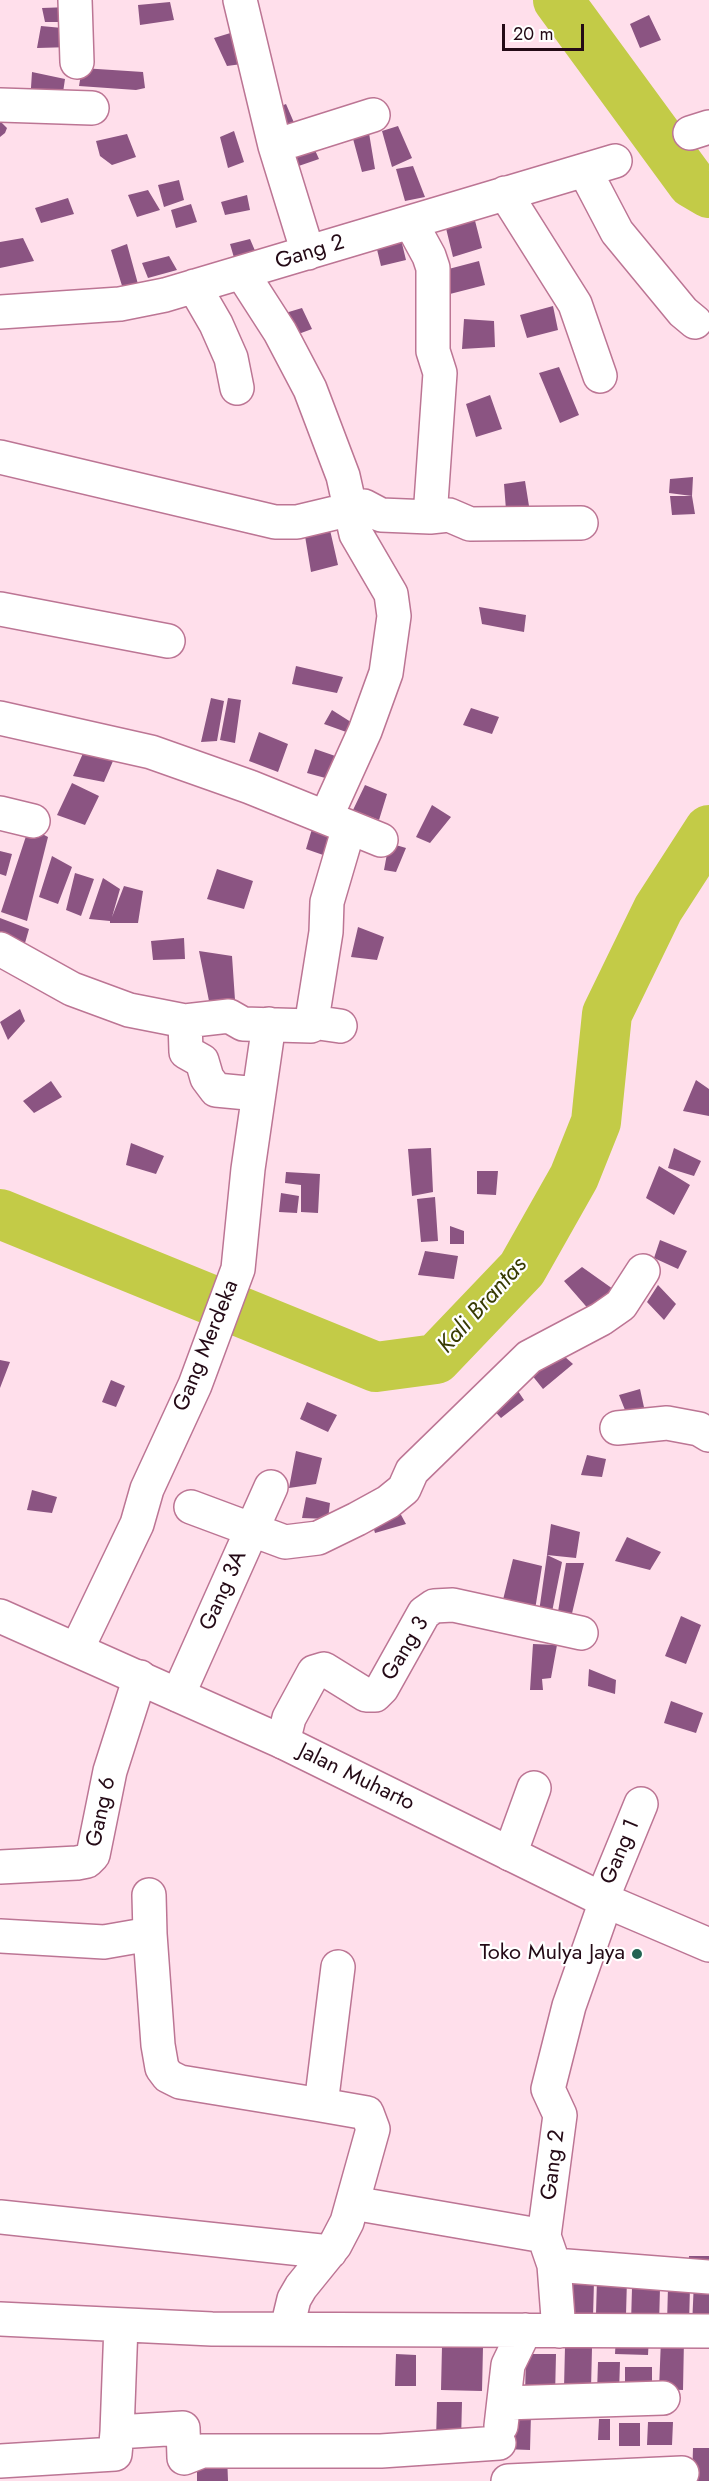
<!DOCTYPE html>
<html>
<head>
<meta charset="utf-8">
<style>
	body { margin:0 }
	#map { position:relative; width:709px; height:2481px; overflow:hidden; background:#ffdfeb; font-family:Jost,sans-serif }
	canvas { display:block }
	.scale { position:absolute; left:502px; top:24px; width:82px; height:27px; box-sizing:border-box; border:3px solid #240a16; border-top:0; padding-left:8px; font-size:18px; line-height:21px; white-space:nowrap; color:#240a16; -webkit-text-stroke:4px #fff; paint-order:stroke }
</style>
</head>
<body>
<div id="map">
<canvas width="709" height="2481"></canvas>
<div class="scale">20 m</div>
</div>
<script>
const context = document.querySelector('canvas').getContext('2d');
context.lineJoin = 'round';
const poly = rows => new Path2D(rows.map(r => 'M' + r).join(''));
function trace(path, color, width, dash) { context.strokeStyle = color; context.lineWidth = width; context.lineCap = dash ? 'butt' : 'round'; context.setLineDash(dash || []); context.stroke(path); }
function paint(path, color) { context.fillStyle = color; context.fill(path, 'evenodd'); }
function label(font, color, halo, rows, align = 'center') {
  context.font = font + ' Jost,sans-serif'; context.lineWidth = 4.5; context.setLineDash([]); context.textBaseline = 'middle'; context.strokeStyle = halo; context.fillStyle = color; for (const [text, x, y, turn = 0] of rows) {
    context.save(); context.translate(x, y); context.rotate((+turn || 0) * Math.PI / 180); context.textAlign = isNaN(turn) ? turn : align; if (halo) context.strokeText(text, 0, 0); context.fillText(text, 0, 0); context.restore();
  }
}
trace(poly([
	[558,0,692,183,709,193],
	[0,1214,376,1367,436,1359,522,1269,574,1177,596,1122,607,1014,658,909,709,830]
]), '#c3cb47', 50);
paint(poly([
	[170,2,174,20,140,25,138,5],
	[70,7,69,22,45,22,42,8],
	[649,15,661,40,640,48,630,24],
	[41,26,73,29,72,47,37,48],
	[237,31,249,63,227,66,214,38],
	[82,68,143,72,145,88,136,90,79,86],
	[32,72,65,79,61,106,30,103],
	[286,104,298,132,279,139,269,111],
	[0,121,7,128,5,133,0,137],
	[367,121,375,169,362,172,349,124],
	[398,126,412,158,392,167,382,131],
	[234,131,244,162,228,168,220,137],
	[127,134,136,157,112,165,100,156,96,141],
	[310,139,319,159,287,170,278,147],
	[413,166,425,197,405,201,396,169],
	[179,180,184,200,164,207,158,185],
	[148,190,160,210,137,217,128,195],
	[247,195,250,210,225,215,221,202],
	[68,198,74,214,41,223,35,208],
	[191,204,197,222,176,228,171,210],
	[472,209,482,248,453,257,443,216],
	[399,231,406,260,381,266,374,237],
	[23,238,34,261,0,268,0,242],
	[250,239,256,253,235,261,230,244],
	[127,244,138,284,123,289,111,250],
	[169,256,177,270,148,278,142,263],
	[479,261,485,285,446,295,441,271],
	[553,306,558,330,527,338,520,315],
	[302,308,312,329,293,336,282,314],
	[464,319,494,321,495,347,462,349],
	[559,367,579,415,560,423,539,373],
	[490,395,502,429,476,437,466,404],
	[693,477,692,496,669,493,670,479],
	[525,481,529,506,506,510,504,484],
	[670,496,692,496,695,514,672,515],
	[330,530,338,565,311,572,305,536],
	[479,607,526,615,524,632,482,624],
	[296,666,343,677,337,693,292,684],
	[211,698,224,701,217,741,201,742],
	[228,698,241,700,235,743,220,740],
	[471,708,499,717,492,734,463,725],
	[332,710,354,724,349,733,324,724],
	[259,732,288,744,278,772,249,761],
	[315,749,341,758,329,779,307,773],
	[84,751,113,761,104,782,73,776],
	[72,783,99,796,85,825,57,815],
	[365,785,387,794,379,820,353,810],
	[432,805,451,817,430,843,416,837],
	[29,827,48,837,27,921,1,912],
	[312,829,334,838,326,856,306,849],
	[389,843,406,848,396,872,384,870],
	[0,851,12,854,6,876,0,874],
	[52,856,72,867,58,904,39,897],
	[217,869,253,881,244,909,207,899],
	[75,873,94,879,81,916,66,910],
	[103,878,120,889,112,917,124,886,143,891,138,923,110,923,110,921,89,919],
	[0,918,29,929,25,943,0,938],
	[358,927,384,937,377,960,351,957],
	[184,938,185,959,153,960,151,941],
	[199,951,232,956,235,1000,209,1001],
	[20,1009,25,1021,8,1040,0,1022],
	[696,1080,709,1089,709,1116,683,1111],
	[51,1081,62,1097,34,1113,23,1101],
	[131,1143,164,1156,156,1174,126,1165],
	[431,1148,433,1192,412,1196,408,1149],
	[674,1148,701,1161,694,1176,668,1168],
	[659,1166,690,1185,674,1215,646,1198],
	[477,1171,498,1171,496,1195,477,1194],
	[286,1172,320,1174,318,1213,301,1212,301,1185,285,1183],
	[281,1193,299,1196,297,1213,279,1212],
	[435,1197,438,1241,421,1242,417,1199],
	[450,1226,464,1231,464,1244,450,1244],
	[660,1240,687,1251,678,1269,654,1258],
	[425,1251,458,1256,454,1279,418,1275],
	[582,1267,613,1289,591,1312,564,1281],
	[658,1285,676,1304,664,1320,647,1302],
	[555,1348,573,1364,543,1389,531,1374],
	[0,1360,10,1362,0,1388],
	[111,1380,125,1386,116,1407,102,1402],
	[514,1385,524,1400,501,1418,488,1404],
	[640,1389,647,1421,629,1420,619,1395],
	[307,1402,337,1415,328,1432,300,1419],
	[296,1451,322,1458,316,1484,289,1488],
	[587,1455,606,1459,602,1477,581,1475],
	[32,1490,57,1497,52,1513,27,1510],
	[306,1497,330,1503,328,1519,302,1518],
	[400,1513,406,1524,375,1533,370,1516],
	[551,1524,580,1532,576,1558,547,1555],
	[627,1537,661,1552,650,1570,615,1561],
	[547,1555,562,1562,550,1622,538,1619],
	[513,1559,542,1566,534,1616,500,1612],
	[566,1563,584,1563,569,1626,556,1624],
	[681,1616,701,1625,686,1664,665,1656],
	[533,1644,557,1645,551,1678,542,1679,543,1690,530,1690],
	[589,1669,616,1680,615,1694,588,1686],
	[671,1701,703,1713,696,1733,664,1723],
	[689,2256,709,2256,709,2275,688,2275],
	[597,2279,627,2279,626,2315,596,2314],
	[565,2281,594,2281,593,2318,564,2317],
	[694,2281,709,2281,709,2327,692,2326],
	[668,2287,690,2287,689,2324,667,2323],
	[632,2288,660,2288,659,2324,631,2323],
	[616,2335,649,2336,648,2355,615,2354],
	[661,2339,684,2339,683,2390,659,2389],
	[442,2346,483,2347,482,2391,441,2390],
	[565,2347,592,2348,591,2389,564,2388],
	[396,2354,416,2355,416,2386,395,2386],
	[526,2354,556,2354,555,2397,525,2396],
	[598,2362,620,2362,619,2393,597,2393],
	[625,2367,652,2367,652,2390,625,2390],
	[437,2402,462,2402,461,2441,436,2440],
	[505,2414,531,2414,530,2450,504,2449],
	[599,2419,610,2419,610,2440,598,2440],
	[648,2422,673,2422,672,2445,647,2445],
	[619,2423,640,2423,640,2446,619,2446],
	[693,2448,709,2448,709,2481,692,2481],
	[227,2455,228,2481,197,2481,197,2456]
]), '#8b5482');
const minor = poly([
	[75,0,77,62],
	[240,0,275,146,308,253],
	[0,105,92,108],
	[690,133,709,127],
	[275,146,373,115],
	[585,171,617,232,683,312,695,322],
	[505,193,575,304,600,376],
	[242,273,280,332,310,389,343,476,356,534,391,594,394,616,386,673,365,731,326,817],
	[194,286,216,324,231,358,237,388],
	[0,312,120,304,165,295,615,161],
	[0,457,275,522,297,522,364,506,381,515,430,517,440,373,433,351,433,268,429,256,411,223],
	[430,517,449,515,470,524,581,523],
	[0,609,168,641],
	[0,718,151,752,250,787,349,827,327,902,326,932,311,1026,243,1024,229,1016,185,1021,129,1010,72,989,0,949],
	[0,813,33,821],
	[349,827,381,840],
	[185,1021,186,1052,202,1061,207,1078,216,1090,258,1094],
	[312,1022,340,1026],
	[617,1428,667,1423,699,1429,709,1435],
	[191,1507,285,1542,318,1538,357,1519,388,1502,404,1489,412,1471,529,1357,601,1319,621,1305,643,1271],
	[77,1649,137,1524,147,1489,195,1385,238,1269,248,1169,269,1024],
	[178,1695,271,1487],
	[283,1742,289,1718,314,1672,324,1669,366,1695,375,1695,382,1688,424,1613,434,1606,453,1605,581,1633],
	[510,1854,534,1788],
	[0,1867,77,1863,87,1861,93,1855,110,1771,140,1677],
	[602,1899,641,1804],
	[150,1934,158,2045,162,2068,168,2076,180,2082,321,2105],
	[0,1936,104,1942,150,1934,149,1895],
	[353,2203,544,2236],
	[0,2217,330,2252],
	[554,2265,709,2277],
	[0,2319,212,2329,709,2331],
	[287,2328,294,2299,301,2287,335,2245,347,2222,373,2129,367,2113,321,2105,338,1967],
	[559,2331,554,2265,544,2236,560,2115,548,2089,569,2006,606,1901],
	[504,2403,663,2398],
	[501,2426,508,2365,525,2330],
	[117,2432,121,2325],
	[0,2461,115,2454,117,2432,183,2428,184,2458,202,2451,381,2451,499,2443],
	[508,2481,682,2473]
]);
const primary = poly([
	[0,1616,283,1742,606,1901,709,1945]
]);
trace(minor, '#bc7594', 36);
trace(primary, '#bc7594', 36);
trace(minor, '#fff', 33);
trace(primary, '#fff', 33);
for (const [x, y, r, color] of [
	[637,1954,6,"#236453"]
]) { const dot = new Path2D(); dot.arc(x, y, r, 0, 2 * Math.PI); context.fillStyle = color; context.fill(dot); trace(dot, '#fff', 2); }
label('22px', '#240a16', '#fff', [
	["Gang 2",310,253,-17],
	["Gang Merdeka",207,1346,-68],
	["Gang 3A",224,1591,-66],
	["Gang 3",406,1649,-59],
	["Jalan Muharto",356,1778,26],
	["Gang 6",102,1812,-78],
	["Gang 1",621,1852,-67],
	["Gang 2",554,2165,-83]
]);
label('22px', '#240a16', '#fff', [
	["Toko Mulya Jaya",625,1954]
], 'right');
label('italic 24px', '#383b03', '#fff', [
	["Kali Brantas",483,1306,-48]
]);
</script>
</body>
</html>
